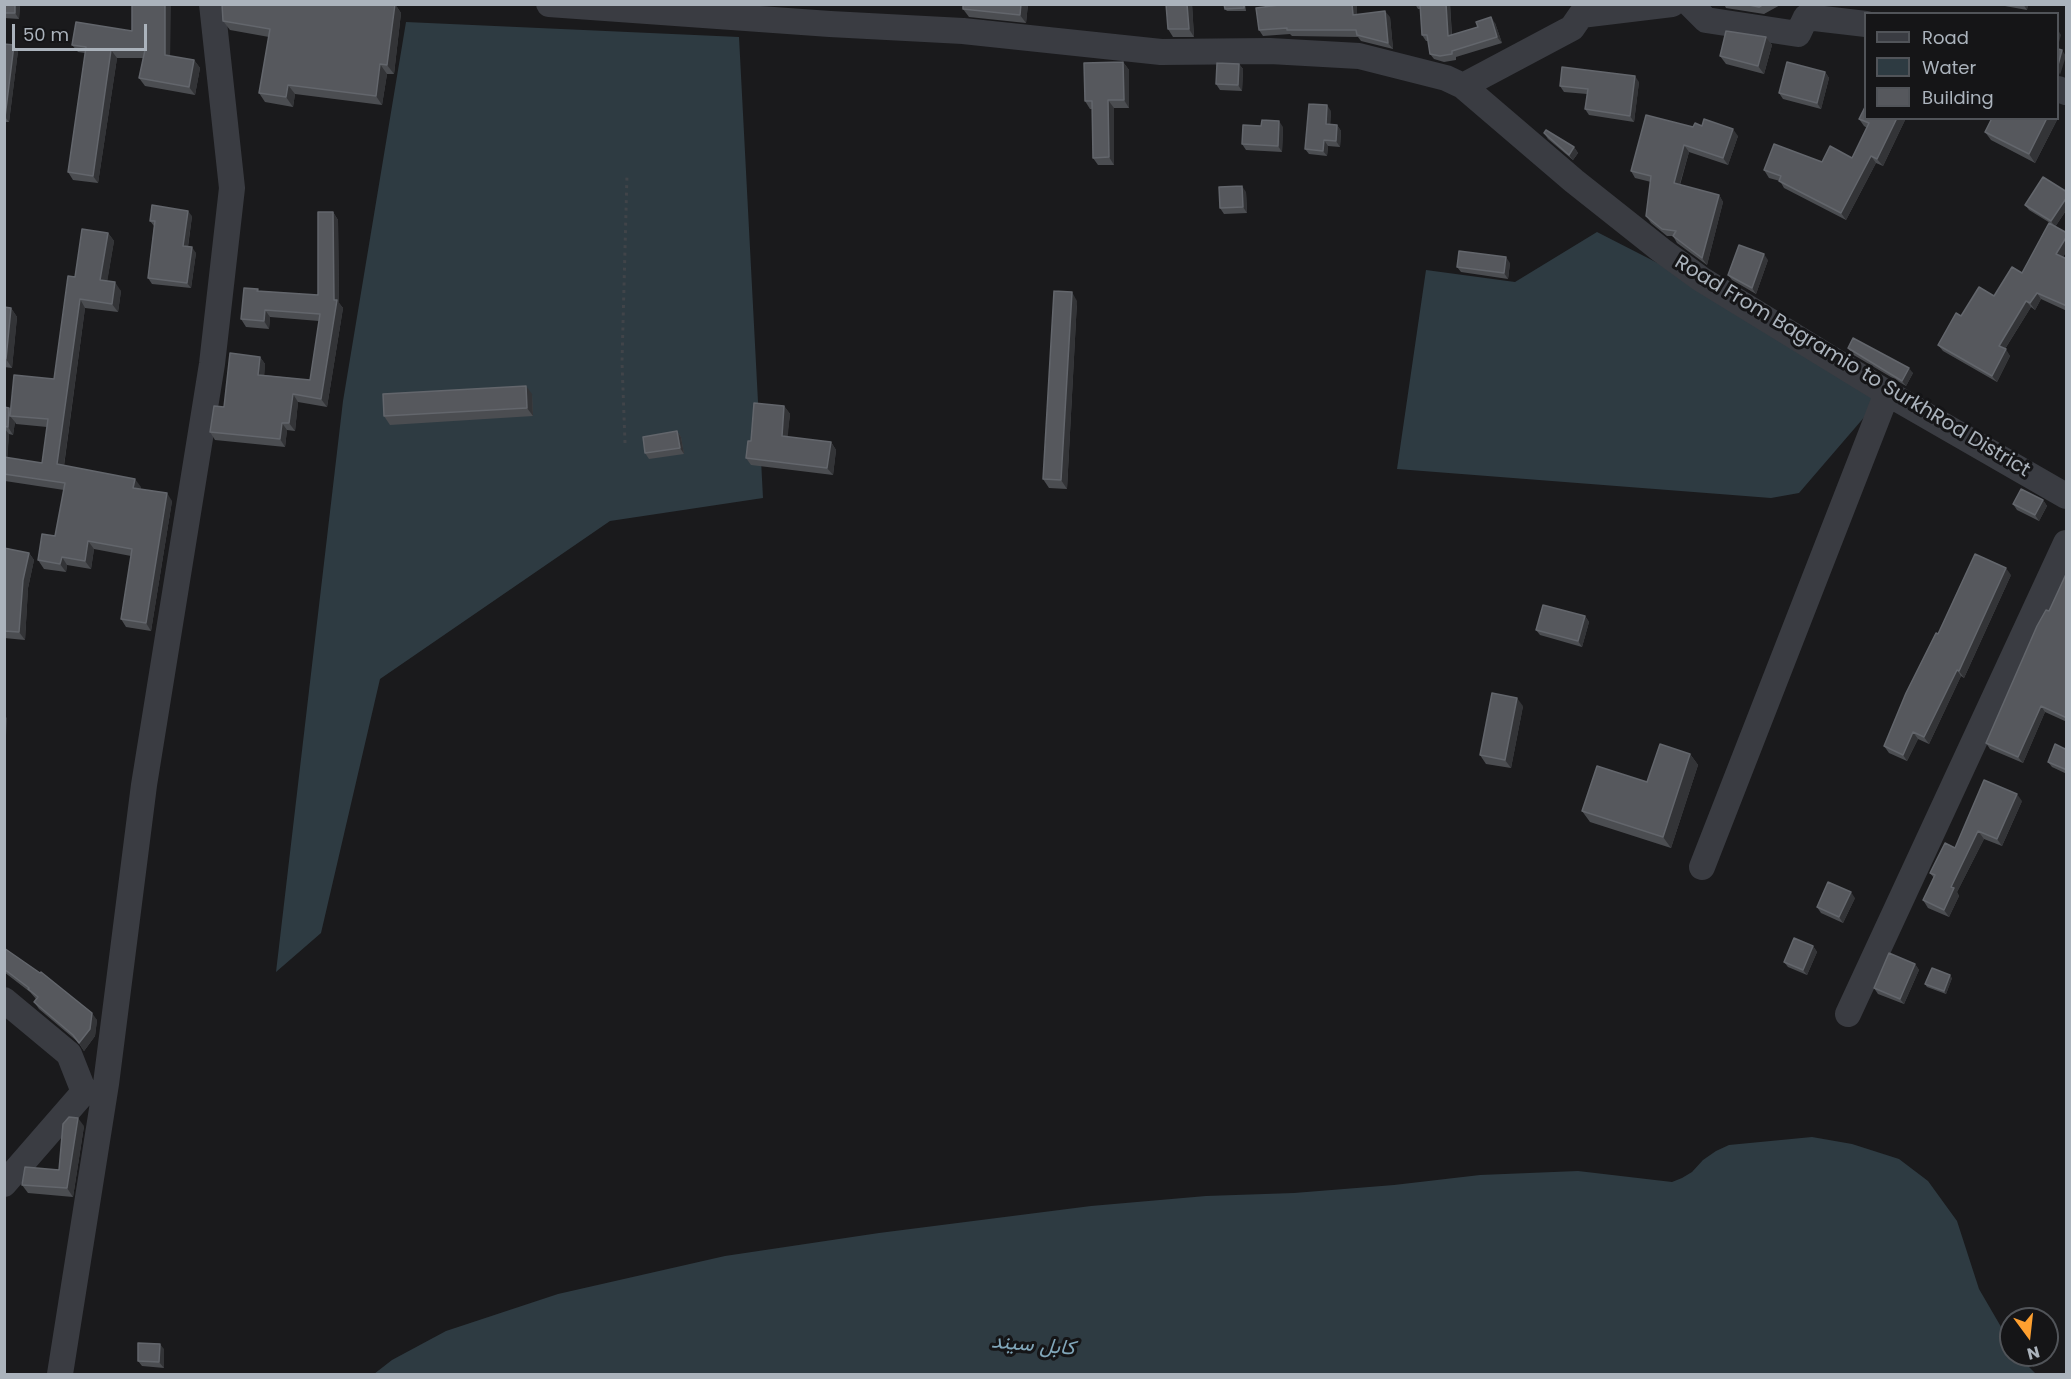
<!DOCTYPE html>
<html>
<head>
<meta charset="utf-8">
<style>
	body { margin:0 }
	#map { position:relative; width:2071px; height:1379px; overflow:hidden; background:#1a1a1c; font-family:Poppins,sans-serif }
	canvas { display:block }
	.frame { position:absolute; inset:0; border:6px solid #abb3bc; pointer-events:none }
	.legend { position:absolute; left:1864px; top:12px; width:195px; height:108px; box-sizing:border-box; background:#151517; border:2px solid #515459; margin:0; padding:8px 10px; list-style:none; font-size:18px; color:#abb3bc }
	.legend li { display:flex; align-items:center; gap:12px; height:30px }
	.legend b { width:30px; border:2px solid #515459 }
	.north { position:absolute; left:1999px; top:1307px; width:60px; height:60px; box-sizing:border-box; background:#151517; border:2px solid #515459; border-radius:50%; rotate:165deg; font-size:16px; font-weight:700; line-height:24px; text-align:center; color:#abb3bc }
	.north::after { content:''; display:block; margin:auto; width:21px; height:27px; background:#fea030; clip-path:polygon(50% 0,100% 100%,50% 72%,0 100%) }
	.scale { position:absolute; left:12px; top:24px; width:135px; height:27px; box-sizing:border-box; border:3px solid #abb3bc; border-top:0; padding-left:8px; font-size:18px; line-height:21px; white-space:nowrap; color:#abb3bc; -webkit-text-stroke:4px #151517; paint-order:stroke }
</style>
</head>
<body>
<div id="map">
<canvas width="2071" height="1379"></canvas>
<div class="frame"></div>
<ul class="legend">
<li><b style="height:8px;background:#3a3c42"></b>Road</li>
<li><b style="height:16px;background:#2e3b42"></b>Water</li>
<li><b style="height:16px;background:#56585d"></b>Building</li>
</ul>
<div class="north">N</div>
<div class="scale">50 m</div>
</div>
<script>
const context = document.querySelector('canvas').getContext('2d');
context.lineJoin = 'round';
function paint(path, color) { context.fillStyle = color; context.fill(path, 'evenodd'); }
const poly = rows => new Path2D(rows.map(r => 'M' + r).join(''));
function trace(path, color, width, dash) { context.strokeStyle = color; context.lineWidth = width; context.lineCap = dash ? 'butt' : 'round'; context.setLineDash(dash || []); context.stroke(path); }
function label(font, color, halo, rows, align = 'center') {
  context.font = font + ' Poppins,Vazirmatn,sans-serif'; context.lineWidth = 6; context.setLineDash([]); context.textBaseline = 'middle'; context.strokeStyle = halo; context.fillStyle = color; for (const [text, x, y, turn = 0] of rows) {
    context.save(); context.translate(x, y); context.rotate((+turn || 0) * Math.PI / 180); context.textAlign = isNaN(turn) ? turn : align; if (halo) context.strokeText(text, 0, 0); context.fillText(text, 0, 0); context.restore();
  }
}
paint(poly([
	[406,22,739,37,763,498,610,521,380,679,321,933,276,972,343,401],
	[1597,232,1685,277,1879,400,1799,493,1771,498,1397,469,1426,270,1515,282],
	[1812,1137,1852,1144,1899,1159,1928,1181,1957,1221,1979,1289,2011,1344,2011,1355,2017,1355,2036,1374,374,1374,392,1360,446,1331,558,1294,725,1256,879,1233,1091,1206,1206,1196,1294,1193,1394,1185,1480,1175,1578,1171,1672,1182,1682,1178,1692,1172,1703,1160,1716,1151,1729,1145]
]), '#2e3b42');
trace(poly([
	[625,443,622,362,627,174]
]), '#404449', 3, [3, 4.5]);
trace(poly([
	[549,4,830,24,963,31,1161,52,1270,51,1359,56,1446,78,1463,86,1574,181,1661,250,1701,279,1887,393,2066,496],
	[1690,4,1706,20,1798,34,1806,17,1866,24],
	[1463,86,1572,28,1581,15,1672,4],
	[2058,89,2066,92],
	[1702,867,1887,393],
	[4,1000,69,1054,84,1092,4,1184],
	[1848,1014,2066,543],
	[60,1374,106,1084,144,785,212,364,232,188,212,4]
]), '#3a3c42', 26);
paint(poly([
	[4,4,20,4,19,19,4,18],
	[222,4,395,4,401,13,394,74,387,74,382,105,295,94,293,107,265,102,259,93,269,37,230,30,223,21],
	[1028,4,1026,23,969,17,963,9],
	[1192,4,1194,37,1173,37,1168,29],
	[1245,4,1246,11,1227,11,1225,9],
	[1287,4,1357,4,1357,14,1390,17,1393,49,1361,41,1358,37,1292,36,1290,34,1263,36,1259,30],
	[1415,4,1450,4,1452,35,1495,23,1502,43,1456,57,1456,60,1444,62,1434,59,1430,54,1428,41,1426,41,1422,35,1420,9,1418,9],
	[1724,4,1782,4,1764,14,1726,8],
	[1994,4,2028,4,2027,10],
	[76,22,170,56,194,60,200,68,195,95,145,86,139,78,143,58,117,58,98,183,73,180,68,172,85,53,78,52,72,45],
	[1766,37,1772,45,1764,74,1726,64,1720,56],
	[4,44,18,51,9,122,4,122],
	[1123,62,1129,70,1129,108,1114,108,1114,165,1098,165,1093,158,1092,109,1090,109,1085,101],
	[1239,64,1243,69,1242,91,1220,90,1216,84],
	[1825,72,1829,78,1821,109,1783,99,1779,93],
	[1639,82,1634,122,1589,115,1585,109,1587,94,1564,92,1560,86],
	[1331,111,1330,125,1337,125,1341,131,1340,147,1328,146,1327,156,1309,154,1305,149],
	[1906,118,1883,166,1876,163,1846,220,1784,188,1780,181,1769,178,1764,170,1852,158,1867,128,1864,126,1859,119],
	[1992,118,2057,118,2057,120,2035,163,1991,140,1985,132],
	[1261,126,1283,127,1282,152,1246,150,1242,144],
	[1693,127,1738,136,1728,165,1689,152,1680,185,1719,195,1723,202,1707,265,1677,243,1673,236,1667,236,1651,223,1646,216,1651,182,1635,178,1631,171],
	[1544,133,1574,147,1578,153,1573,160,1548,139],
	[1246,192,1247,213,1224,214,1220,208],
	[2067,192,2067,209,2055,227,2067,233,2067,250,2063,257,2067,259,2067,311,2041,299,2035,310,2031,307,2005,349,2010,356,1997,382,1943,351,1938,345,1961,316,1994,296,2022,273,2055,226,2029,210,2025,205],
	[333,212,338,220,339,303,343,308,327,407,298,402,295,431,287,430,285,447,215,440,210,432,224,407,260,357,265,364,264,375,310,380,319,321,270,317,269,329,246,327,241,319,258,289,259,291,318,295],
	[192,216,188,247,196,253,191,288,152,284,148,278,154,226,150,221],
	[108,233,114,241,107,281,121,291,118,312,85,308,64,466,141,487,140,489,172,501,151,631,126,627,121,619,131,556,94,549,91,569,67,565,66,572,44,569,38,560,55,536,64,490,5,481,4,483,4,407,9,408,11,409,54,379,75,277],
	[15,422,16,424,47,427,42,463,7,458,9,434,13,435],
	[1768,260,1756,294,1732,280,1728,275],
	[1510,263,1508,279,1461,272,1457,267],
	[1077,301,1067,489,1049,488,1043,479],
	[4,307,11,308,17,317,12,368,4,367],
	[1848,348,1913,373,1906,386,1852,354],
	[532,394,533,416,390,425,384,416],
	[784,406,790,414,787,437,831,442,836,450,833,475,751,465,746,458,751,441],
	[677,431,681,437,684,454,649,459,645,453],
	[2043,500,2047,506,2039,521,2017,510,2013,504],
	[4,548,29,553,34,560,28,588,25,640,4,638],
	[2067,572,2067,722,2045,712,2023,763,1990,749,1986,743],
	[2011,575,1964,678,1961,676,1929,744,1918,739,1907,761,1889,753,1884,746,1938,634],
	[1585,616,1589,622,1582,647,1540,635,1536,630],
	[1523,706,1511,768,1486,764,1480,755],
	[2067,745,2067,774,2052,767,2048,762,2065,749],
	[1690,754,1698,765,1671,848,1590,822,1582,811,1647,782],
	[2022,801,2002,846,1984,839,1957,892,1959,896,1949,917,1928,908,1923,900,1934,878,1930,873,1955,848],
	[1855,898,1843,923,1821,913,1817,907],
	[1813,946,1817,952,1807,975,1788,967,1784,962],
	[4,948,97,1020,95,1036,84,1051,78,1042,39,1009,34,1002,36,999,30,992,4,972],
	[1915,964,1919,970,1904,1004,1878,994,1874,988],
	[1952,978,1946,994,1927,987,1925,984],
	[84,1126,73,1197,28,1193,22,1185,59,1170],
	[164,1349,164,1368,142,1366,138,1361]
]), '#4b4d51');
paint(poly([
	[15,4,20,4,19,19,15,13],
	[165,4,171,4,170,62,165,55],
	[395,4,401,13,394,74,387,65],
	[1021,4,1028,4,1026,23,1020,15],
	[1187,4,1192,4,1194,37,1189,29],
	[1352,4,1357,4,1357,21,1353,15],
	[1446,4,1450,4,1452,42,1448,36],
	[2023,4,2028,4,2027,10],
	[1385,11,1390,17,1393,49,1388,43],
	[1491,17,1495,23,1502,43,1497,37],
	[2058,30,2061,35,2058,46],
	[1766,37,1772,45,1764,74,1758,66],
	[14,45,18,51,9,122,5,117],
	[111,50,117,58,98,183,93,176],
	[2062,50,2066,56,2060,75,2058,70,2058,65],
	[194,60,200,68,195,95,189,87],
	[1123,62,1129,70,1129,108,1124,100],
	[380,64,387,74,382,105,376,96],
	[1239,64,1243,69,1242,91,1238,85],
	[1825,72,1829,78,1821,109,1817,103],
	[1635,76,1639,82,1634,122,1630,116],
	[288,85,295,94,293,107,286,97],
	[1108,100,1114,108,1114,165,1109,157],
	[1327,105,1331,111,1330,130,1326,124],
	[1897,118,1906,118,1883,166,1877,159],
	[2047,118,2057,118,2057,120,2035,163,2029,154],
	[1279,121,1283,127,1282,152,1278,146],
	[1337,125,1341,131,1340,147,1336,141],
	[1733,129,1738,136,1728,165,1723,158],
	[1324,140,1328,146,1327,156,1323,151],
	[1684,145,1689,152,1678,190,1674,183],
	[1574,147,1578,153,1573,160,1569,155],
	[1871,156,1876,163,1846,220,1841,213],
	[1242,186,1246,192,1247,213,1243,207],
	[1719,195,1723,202,1707,265,1702,258],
	[2067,197,2067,209,2055,227,2051,221],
	[188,211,192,216,187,252,183,246],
	[333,212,338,220,339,303,343,308,327,407,321,399,334,300],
	[108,233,114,241,106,289,100,280],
	[2067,236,2067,250,2061,261,2056,254],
	[192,247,196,253,191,288,187,283],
	[1764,254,1768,260,1756,294,1752,288],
	[1506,257,1510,263,1508,279,1504,273],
	[115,282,121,291,118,312,112,304],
	[1072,292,1077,301,1067,489,1061,480],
	[2037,293,2041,299,2035,310,2030,303],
	[80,299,85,308,63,472,57,464],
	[2026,301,2031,307,2003,352,1999,346],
	[11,308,17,317,12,368,6,359],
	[265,310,270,317,269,329,264,321],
	[2006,349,2010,356,1997,382,1992,376],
	[260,357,265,364,264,382,258,375],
	[1909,368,1913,373,1906,386,1902,381],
	[526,386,532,394,533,416,527,408],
	[293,394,298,402,295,431,289,423],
	[784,406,790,414,787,444,782,436],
	[9,408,15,416,10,416,15,422,13,435,8,427],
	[282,423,287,430,285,447,280,439],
	[4,428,9,434,7,465,4,462],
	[677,431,681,437,684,454,680,448],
	[831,442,836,450,833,475,827,468],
	[135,479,141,487,139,496,133,488],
	[167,493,172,501,151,631,146,623],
	[2043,500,2047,506,2039,521,2035,515],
	[88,541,94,549,91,569,85,561],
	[29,553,34,560,28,588,25,640,19,632,23,580],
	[62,557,67,565,66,572,60,564],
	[2006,568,2011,575,1964,678,1959,671],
	[1585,616,1589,622,1582,647,1578,641],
	[1957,670,1961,676,1929,744,1924,737],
	[1517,698,1523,706,1511,768,1505,760],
	[2041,706,2045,712,2023,763,2018,757],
	[4,715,7,718,5,754,4,754],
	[1913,732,1918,739,1907,761,1903,755],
	[1690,754,1698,765,1671,848,1663,837],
	[2017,794,2022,801,2002,846,1997,839],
	[1978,831,1984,839,1957,892,1959,896,1949,917,1944,910,1951,887],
	[1851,892,1855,898,1843,923,1839,917],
	[1813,946,1817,952,1807,975,1803,970],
	[1915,964,1919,970,1904,1004,1900,999],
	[1950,975,1952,978,1946,994,1944,991],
	[92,1013,97,1020,95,1036,84,1051,79,1043],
	[78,1118,84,1126,73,1197,67,1188],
	[160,1344,164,1349,164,1368,159,1362]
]), '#333437');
const building = poly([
	[4,4,15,4,15,13,4,13,4,4],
	[132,4,165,4,165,55,194,60,189,87,139,78,145,50,111,50,93,176,68,172,86,47,72,45,76,22,132,31,132,4],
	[222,4,395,4,387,65,380,64,376,96,288,85,286,97,259,93,270,29,223,21,222,4],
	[963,4,1021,4,1020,15,963,9,963,4],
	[1166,4,1187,4,1189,29,1168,29,1166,4],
	[1224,4,1244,4,1244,8,1225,9,1224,4],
	[1287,4,1352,4,1353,15,1385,11,1388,43,1357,35,1356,30,1287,30,1287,28,1259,30,1256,8,1287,4],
	[1420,4,1446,4,1448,36,1478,27,1476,22,1491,17,1497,37,1452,51,1452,54,1440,56,1430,54,1427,35,1422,35,1420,4],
	[1744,4,1764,4,1759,7,1744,4],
	[1726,31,1766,37,1758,66,1720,56,1726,31],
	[4,44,14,45,5,117,4,117,4,44],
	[2058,49,2062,50,2058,65,2058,49],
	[1123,62,1124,100,1108,100,1109,157,1093,158,1092,101,1085,101,1084,63,1123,62],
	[1787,62,1825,72,1817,103,1779,93,1787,62],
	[1217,63,1239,64,1238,85,1216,84,1217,63],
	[1562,67,1635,76,1630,116,1585,109,1588,89,1560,86,1562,67],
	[1309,104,1327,105,1326,124,1337,125,1336,141,1324,140,1323,151,1305,149,1309,104],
	[1866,105,1866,118,1897,118,1877,159,1871,156,1841,213,1779,181,1781,176,1764,170,1774,144,1822,162,1830,146,1852,158,1869,123,1859,119,1866,105],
	[1646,115,1693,127,1695,123,1702,126,1704,119,1733,129,1723,158,1684,145,1674,183,1719,195,1702,258,1673,236,1676,231,1662,229,1646,216,1651,176,1631,171,1646,115],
	[1992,118,2047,118,2029,154,1985,132,1992,118],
	[1262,120,1279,121,1278,146,1242,144,1243,125,1261,126,1262,120],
	[1546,130,1574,147,1569,155,1544,133,1546,130],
	[2043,177,2067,192,2067,197,2051,221,2025,205,2043,177],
	[1242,186,1243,207,1220,208,1219,187,1242,186],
	[152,205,188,211,183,246,192,247,187,283,148,278,155,221,150,221,152,205],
	[318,212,333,212,334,300,337,300,321,399,293,394,289,423,282,423,280,439,210,432,214,406,224,407,230,353,260,357,258,375,310,380,320,314,265,310,264,321,241,319,244,288,258,289,257,291,318,295,318,212],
	[2049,223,2067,233,2067,236,2056,254,2067,259,2067,306,2037,293,2030,303,2026,301,1999,346,2006,349,1992,376,1938,345,1956,313,1961,316,1979,287,1994,296,2012,267,2022,273,2049,223],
	[82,229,108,233,100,280,115,282,112,304,80,299,57,464,135,479,133,488,167,493,146,623,121,619,132,549,88,541,85,561,62,557,60,564,38,560,42,534,55,536,65,483,4,474,4,457,42,463,48,419,10,416,14,375,54,379,68,276,75,277,82,229],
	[1739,245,1764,254,1752,288,1728,275,1739,245],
	[1459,251,1506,257,1504,273,1457,267,1459,251],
	[1054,291,1072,292,1061,480,1043,479,1054,291],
	[4,307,11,308,6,359,4,359,4,307],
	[1853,338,1909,368,1902,381,1848,348,1853,338],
	[526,386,527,408,384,416,383,394,526,386],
	[754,403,784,406,782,436,831,442,827,468,746,458,748,441,751,441,754,403],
	[4,407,9,408,8,427,4,426,4,407],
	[677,431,680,448,645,453,643,437,677,431],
	[2021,489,2043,500,2035,515,2013,504,2021,489],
	[4,548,29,553,23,580,19,632,4,631,4,548],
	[1975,554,2006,568,1959,671,1957,670,1924,737,1913,732,1903,755,1884,746,1906,693,1936,633,1938,634,1975,554],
	[2067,572,2067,718,2041,706,2018,757,1986,743,2037,626,2046,610,2049,611,2067,572],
	[1543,605,1585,616,1578,641,1536,630,1543,605],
	[1492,693,1517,698,1505,760,1480,755,1492,693],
	[1660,744,1690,754,1663,837,1582,811,1597,766,1647,782,1660,744],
	[2055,744,2065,749,2067,745,2067,770,2048,762,2055,744],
	[1984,780,2017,794,1997,839,1978,831,1951,887,1954,888,1944,910,1923,900,1935,875,1930,873,1945,843,1955,848,1984,780],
	[1828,882,1851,892,1839,917,1817,907,1828,882],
	[1794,938,1813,946,1803,970,1784,962,1794,938],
	[4,948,40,973,41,972,92,1013,90,1029,79,1043,73,1035,34,1002,38,997,28,989,29,988,4,969,4,948],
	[1889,953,1915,964,1900,999,1874,988,1889,953],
	[1932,968,1950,975,1944,991,1925,984,1932,968],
	[69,1117,78,1118,67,1188,22,1185,25,1167,59,1170,63,1124,69,1117],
	[138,1343,160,1344,159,1362,138,1361,138,1343]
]);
paint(building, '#56585d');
trace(building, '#63666c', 1.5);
label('20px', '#abb3bc', '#151517', [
	["Road From Bagramio to SurkhRod District",1852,367,31]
]);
label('italic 21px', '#81a6b9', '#151517', [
	["کابل سيند",1033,1346,5]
]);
</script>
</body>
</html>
